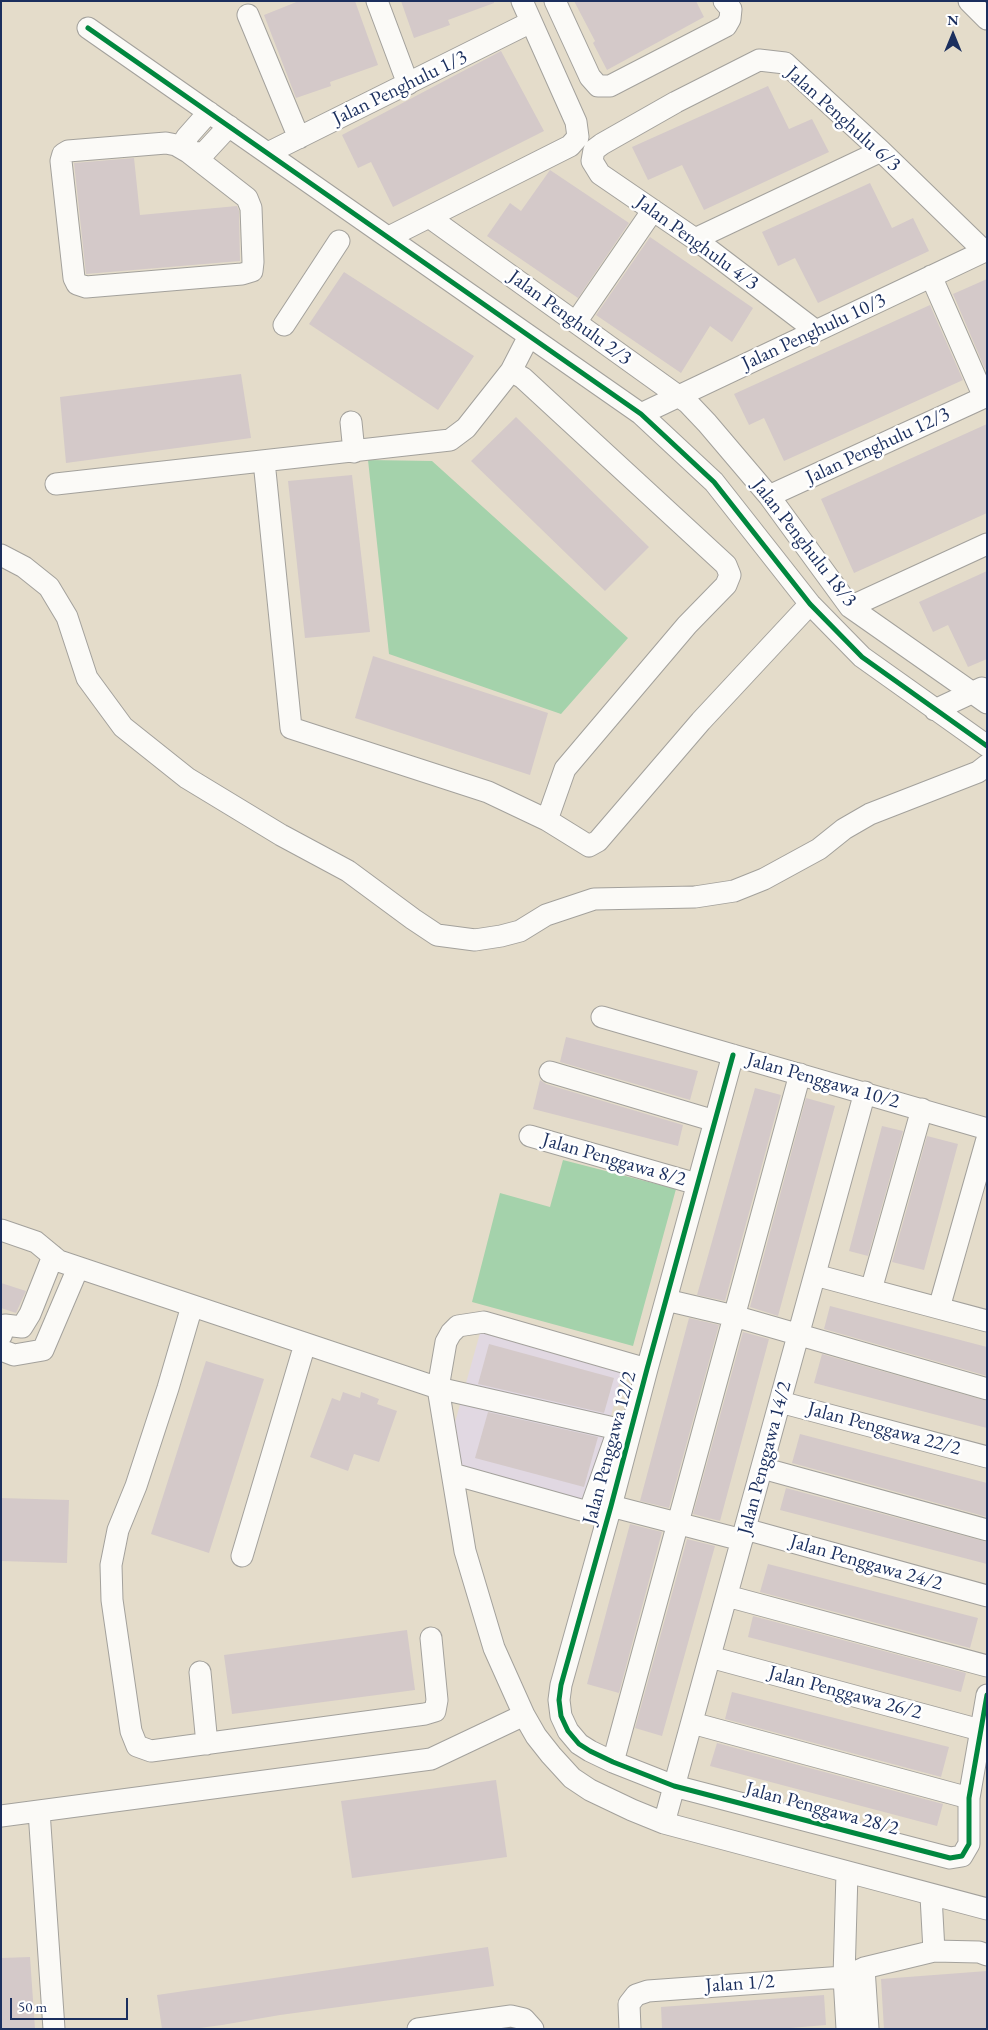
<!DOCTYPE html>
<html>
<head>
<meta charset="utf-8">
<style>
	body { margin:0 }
	#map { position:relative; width:988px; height:2030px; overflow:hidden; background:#e4dcca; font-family:"EB Garamond",serif }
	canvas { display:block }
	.frame { position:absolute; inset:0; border:2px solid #1b2f5e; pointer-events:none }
	.north { position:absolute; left:928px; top:10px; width:50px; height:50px; -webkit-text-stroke:4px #fff; paint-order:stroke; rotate:0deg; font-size:14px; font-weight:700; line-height:20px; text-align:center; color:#1b2f5e }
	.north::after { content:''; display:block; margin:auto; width:18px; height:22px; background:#1b2f5e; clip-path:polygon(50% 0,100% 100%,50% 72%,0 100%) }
	.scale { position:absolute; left:10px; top:1998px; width:118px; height:22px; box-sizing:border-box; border:2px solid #1b2f5e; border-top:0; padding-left:6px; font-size:15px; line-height:18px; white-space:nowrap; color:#1b2f5e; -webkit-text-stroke:4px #fff; paint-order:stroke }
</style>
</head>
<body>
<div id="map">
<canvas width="988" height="2030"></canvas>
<div class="frame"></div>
<div class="north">N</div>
<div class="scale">50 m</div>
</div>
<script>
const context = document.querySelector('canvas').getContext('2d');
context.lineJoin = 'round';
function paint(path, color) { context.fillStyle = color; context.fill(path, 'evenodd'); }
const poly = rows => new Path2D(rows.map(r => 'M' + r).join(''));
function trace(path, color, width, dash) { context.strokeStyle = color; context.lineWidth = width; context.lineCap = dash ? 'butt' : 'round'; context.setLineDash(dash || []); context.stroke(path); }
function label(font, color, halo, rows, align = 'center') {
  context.font = font + ' "EB Garamond",serif'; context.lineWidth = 5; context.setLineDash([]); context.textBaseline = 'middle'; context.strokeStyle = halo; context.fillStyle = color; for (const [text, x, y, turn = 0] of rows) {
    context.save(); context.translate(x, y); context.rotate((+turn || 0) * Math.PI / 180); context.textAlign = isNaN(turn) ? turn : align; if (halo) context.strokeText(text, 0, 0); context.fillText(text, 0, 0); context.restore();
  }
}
paint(poly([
	[482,1326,624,1366,588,1504,457,1467,452,1433]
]), '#e1d8e2');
paint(poly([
	[368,460,432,461,628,638,561,714,389,654],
	[563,1160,676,1189,633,1346,472,1302,500,1193,550,1207]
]), '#a4d2ab');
paint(poly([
	[299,1,355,1,378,65,330,82,331,86,296,98,264,15],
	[401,1,494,1,494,3,448,20,450,25,414,38],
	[574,1,696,1,704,17,607,70,593,43,595,41],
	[501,51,544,131,393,207,371,162,358,168,342,135],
	[768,86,789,129,812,119,829,152,704,210,682,165,648,180,632,147],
	[134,158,140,215,237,206,239,211,240,261,86,274,74,163],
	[550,170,629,223,578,298,487,236,510,203,521,211],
	[870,183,892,228,913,218,929,251,818,303,795,258,778,266,762,232],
	[650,237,753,308,732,342,710,326,681,373,596,315],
	[344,272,474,356,438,410,309,324],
	[987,279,987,368,985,369,953,294],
	[930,305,963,380,784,461,764,418,749,425,734,394],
	[241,374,251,438,66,463,60,397],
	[516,417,649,547,605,591,471,461],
	[987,424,987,513,854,573,821,499],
	[352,475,370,632,305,638,288,481],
	[987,571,987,659,968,667,948,625,933,632,919,602],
	[373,656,548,713,530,775,355,718],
	[566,1037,698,1071,690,1100,560,1062],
	[540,1080,546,1084,683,1125,678,1146,533,1109],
	[755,1088,781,1095,725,1301,697,1295],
	[806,1098,835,1106,778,1316,750,1307],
	[882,1126,903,1131,868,1256,849,1251],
	[927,1136,958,1144,924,1270,892,1262],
	[1,1283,26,1291,16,1313,1,1308],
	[830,1306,987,1347,987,1376,824,1329],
	[689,1318,719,1325,669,1508,640,1501],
	[743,1332,769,1339,720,1521,693,1514],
	[489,1344,614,1378,604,1413,478,1384],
	[822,1354,987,1401,987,1428,814,1383],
	[206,1361,264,1379,209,1553,151,1534],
	[343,1392,360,1398,361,1392,379,1399,377,1404,397,1411,379,1462,354,1454,348,1471,310,1457,332,1398,340,1401],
	[488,1412,598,1437,584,1487,475,1458],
	[800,1434,987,1483,987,1517,792,1463],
	[786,1488,987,1542,987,1564,780,1510],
	[1,1498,69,1500,67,1563,1,1561],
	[630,1524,662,1532,619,1693,587,1684],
	[687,1539,715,1546,662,1736,635,1728],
	[768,1564,978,1618,970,1648,760,1592],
	[753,1616,966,1673,961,1692,748,1637],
	[407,1630,415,1690,232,1714,224,1655],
	[732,1692,949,1747,941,1777,725,1719],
	[717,1743,943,1804,937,1826,710,1766],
	[496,1780,507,1857,352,1878,341,1801],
	[488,1947,494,1986,280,2015,222,2025,192,2029,162,2029,157,1995],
	[30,1957,35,2029,1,2029,1,1958],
	[987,1971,987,2029,884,2029,881,1979],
	[824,1995,826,2025,778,2029,662,2029,661,2007]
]), '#d4c9c9');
const minor = poly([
	[377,1,408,84],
	[555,1,590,77,598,86,610,86,726,26,730,19,731,9,724,1],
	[969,1,987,19],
	[248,15,299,138],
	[88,28,641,414,714,482,810,604,862,657,987,746],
	[209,112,186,138,188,152,247,198,251,208,253,262,252,271,242,274,86,287,77,284,74,278,61,161,63,154,68,151,166,143,176,145,188,152,204,153,229,126],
	[268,153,531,22],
	[429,217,688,403,707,423,769,496,850,607,987,703],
	[389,237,570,146,578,137,576,122,522,1],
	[695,239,881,151],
	[931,276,984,397],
	[576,322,653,210],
	[284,325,339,241],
	[816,331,695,239,600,174,592,161,594,150,602,144,676,102,759,60,785,63,881,151,984,251],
	[511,371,523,378,726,565,730,575,726,585,687,625,565,769,547,820],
	[641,414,987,250],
	[351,422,354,452],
	[264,461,291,728,488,792,547,820,589,846,598,841,701,721,810,604],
	[56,484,450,440,466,428,511,371,529,336],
	[769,496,987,396],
	[1,555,24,567,49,587,67,617,87,678,123,727,187,778,281,835,348,871,413,919,437,935,475,940,501,936,520,931,546,915,594,899,695,897,734,891,764,879,819,849,844,829,870,814,978,772,987,765],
	[850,607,987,544],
	[935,710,982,688],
	[602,1017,987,1129],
	[733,1055,647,1369,611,1506,561,1685,559,1700,561,1716,568,1731,579,1744,590,1751,613,1762,674,1786,950,1858,962,1856,969,1844,969,1798,987,1695],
	[550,1072,715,1121],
	[530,1136,697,1184],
	[1,1230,36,1242,59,1261,438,1388,618,1429],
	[815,1275,987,1321],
	[871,1290,922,1109],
	[666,1300,734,1316,987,1389],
	[192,1306,168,1388,136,1486,118,1530,111,1565,112,1600,131,1731,137,1746,151,1751,425,1714,435,1711,437,1700,431,1638],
	[939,1308,987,1139],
	[1,1336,5,1325,22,1327,30,1314,53,1256],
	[1,1350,14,1355,43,1350,78,1268],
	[647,1369,484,1322,458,1326,451,1333,446,1342,438,1388,465,1551,494,1648,524,1715,536,1736,551,1755,572,1778,590,1790,632,1810,664,1823,987,1909],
	[780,1402,987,1457],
	[762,1468,987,1530],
	[453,1474,581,1510,590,1510,616,1436],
	[611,1506,742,1540],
	[745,1529,987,1596],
	[242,1556,305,1344],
	[727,1596,987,1666],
	[710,1657,980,1730],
	[200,1672,207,1744],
	[692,1723,969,1798],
	[613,1762,800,1074],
	[39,1811,54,2029],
	[1,1816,431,1759,524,1715],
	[664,1823,865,1092],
	[847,1873,844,1977,847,2029],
	[931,1896,934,1951,979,1952,987,1955],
	[864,1968,868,2029],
	[418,2029,511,2016,524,2019,533,2029],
	[630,2029,629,2004,636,1995,648,1991,844,1977,864,1968,934,1951]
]);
trace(minor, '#a3a19c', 23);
trace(minor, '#fbfaf7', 21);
trace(poly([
	[88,28,641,414,714,482,810,604,862,657,987,746],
	[733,1055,647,1369,611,1506,561,1685,559,1700,561,1716,568,1731,579,1744,590,1751,613,1762,674,1786,950,1858,962,1856,969,1844,969,1798,987,1695]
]), '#00873e', 5);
label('20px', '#1b2f5e', '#fff', [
	["Jalan Penghulu 1/3",400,88,-26],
	["Jalan Penghulu 6/3",843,119,42],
	["Jalan Penghulu 4/3",697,243,36],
	["Jalan Penghulu 2/3",570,318,36],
	["Jalan Penghulu 10/3",814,332,-25],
	["Jalan Penghulu 12/3",878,446,-25],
	["Jalan Penghulu 18/3",804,543,52],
	["Jalan Penggawa 10/2",823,1081,16],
	["Jalan Penggawa 8/2",614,1160,16],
	["Jalan Penggawa 22/2",884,1429,15],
	["Jalan Penggawa 12/2",610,1448,-75],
	["Jalan Penggawa 14/2",765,1458,-75],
	["Jalan Penggawa 24/2",866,1563,16],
	["Jalan Penggawa 26/2",845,1693,15],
	["Jalan Penggawa 28/2",822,1809,15],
	["Jalan 1/2",740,1984,-4]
]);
</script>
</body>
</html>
